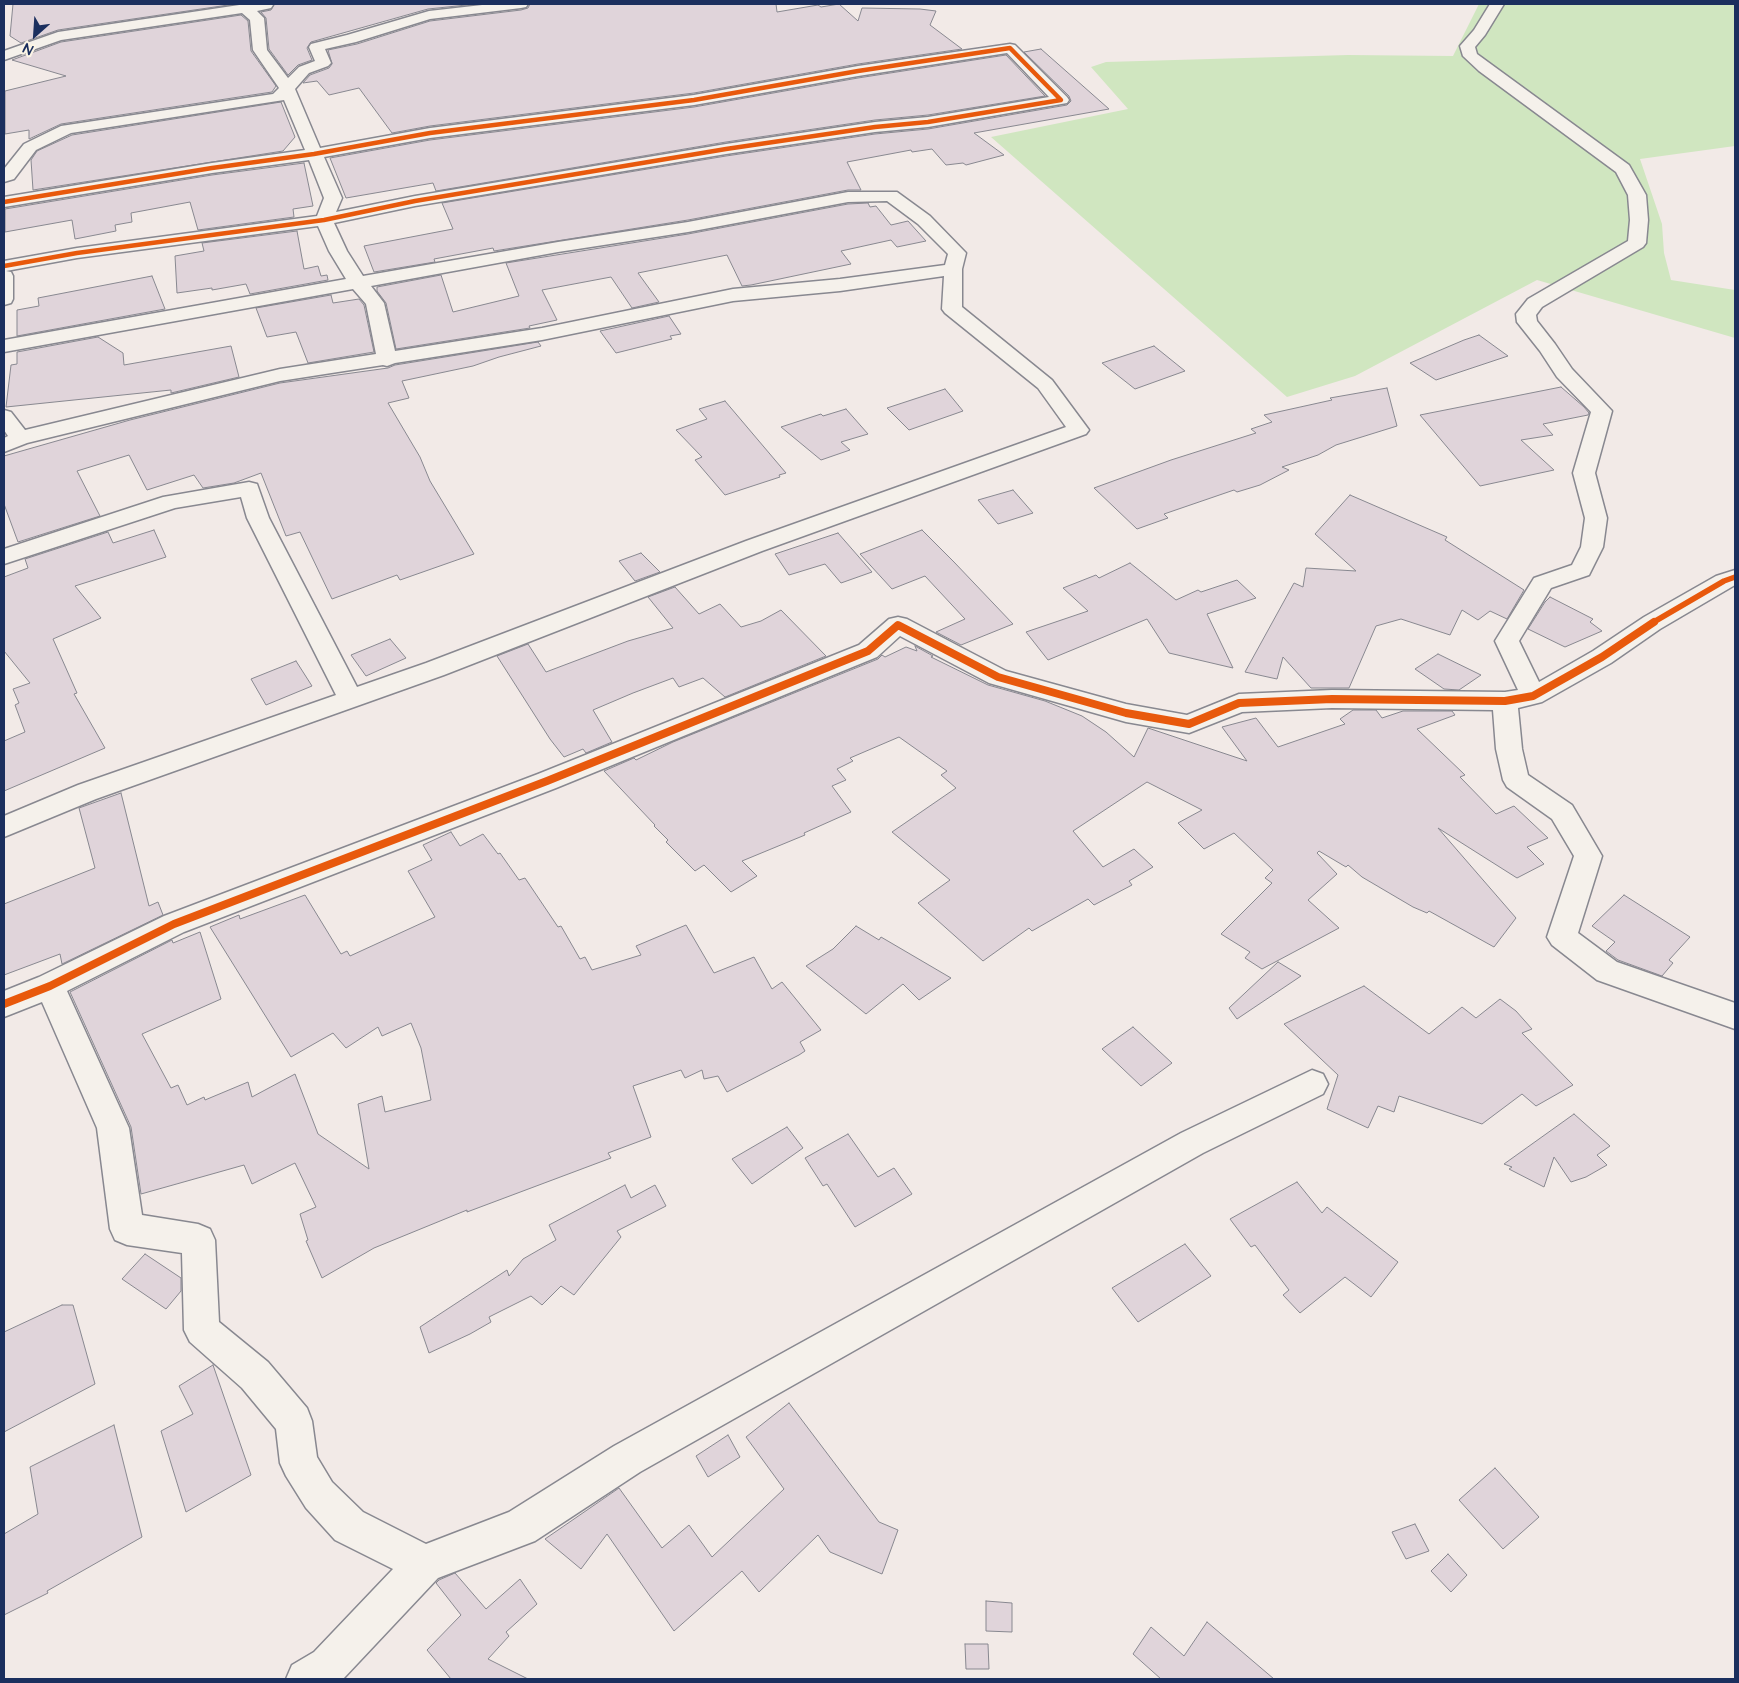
<!DOCTYPE html>
<html>
<head>
<meta charset="utf-8">
<style>
	body { margin:0 }
	#map { position:relative; width:1739px; height:1683px; overflow:hidden; background:#f2eae7; font-family:"Architects Daughter",sans-serif }
	canvas { display:block }
	.frame { position:absolute; inset:0; border:5px solid #1b2f5e; pointer-events:none }
	.north { position:absolute; left:10px; top:10px; width:50px; height:50px; -webkit-text-stroke:4px #fcf5e5; paint-order:stroke; rotate:206deg; font-size:14px; font-weight:700; line-height:20px; text-align:center; color:#1b2f5e }
	.north::after { content:''; display:block; margin:auto; width:18px; height:22px; background:#1b2f5e; clip-path:polygon(50% 0,100% 100%,50% 72%,0 100%) }
</style>
</head>
<body>
<div id="map">
<canvas width="1739" height="1683"></canvas>
<div class="frame"></div>
<div class="north">N</div>
</div>
<script>
const context = document.querySelector('canvas').getContext('2d');
context.lineJoin = 'round';
function paint(path, color) { context.fillStyle = color; context.fill(path, 'evenodd'); }
const poly = rows => new Path2D(rows.map(r => 'M' + r).join(''));
function trace(path, color, width, dash) { context.strokeStyle = color; context.lineWidth = width; context.lineCap = dash ? 'butt' : 'round'; context.setLineDash(dash || []); context.stroke(path); }
paint(poly([
	[1479,4,1735,4,1735,146,1640,159,1662,224,1664,253,1671,280,1735,290,1735,338,1537,280,1355,376,1287,397,991,137,1128,109,1091,67,1106,62,1348,55,1453,56]
]), '#d0e6c0');
const building = poly([
	[13,4,235,4,58,30,21,43,10,36,13,4],
	[274,4,476,4,428,9,311,42,307,48,312,60,298,65,288,75,269,49,266,18,261,12,271,10,274,4],
	[530,4,776,4,777,12,818,5,821,7,839,4,858,21,862,8,920,9,936,11,930,25,962,49,858,64,694,93,430,126,392,133,359,88,329,95,317,81,303,83,310,75,329,68,332,64,328,50,357,44,430,21,521,10,528,8,530,4],
	[241,15,248,21,251,51,276,86,272,92,61,124,29,139,29,130,5,134,5,91,66,76,12,60,61,42,241,15],
	[1041,49,1109,109,974,133,1004,155,966,165,963,163,946,165,932,149,912,152,911,150,847,162,861,190,848,190,688,220,494,251,493,248,434,259,435,262,374,272,364,246,453,229,442,203,726,156,875,134,928,129,1067,105,1071,101,1069,96,1024,52,1041,49],
	[1006,55,1045,96,928,115,875,120,726,142,436,191,433,183,346,198,330,158,430,140,694,107,858,78,1006,55],
	[281,102,295,137,283,151,33,190,31,160,37,151,72,135,281,102],
	[304,163,313,206,293,209,294,217,198,230,190,202,131,213,132,222,115,225,116,231,75,239,72,220,5,232,5,209,212,175,304,163],
	[868,203,870,207,876,206,891,225,908,221,926,241,897,247,891,240,841,251,851,264,751,285,742,286,727,255,638,273,659,302,632,308,611,277,542,290,557,320,529,326,530,328,396,349,386,303,377,291,377,287,441,275,453,312,519,296,506,263,688,234,848,204,868,203],
	[297,231,304,269,318,266,321,276,327,275,328,280,250,294,246,284,212,290,212,288,177,293,175,256,204,251,202,243,297,231],
	[152,276,165,309,17,336,17,310,39,306,38,298,152,276],
	[331,295,333,303,359,299,364,305,374,352,308,363,296,332,267,337,256,308,331,295],
	[669,316,681,334,670,336,672,339,616,353,600,331,669,316],
	[1479,335,1508,356,1436,380,1410,363,1464,340,1479,335],
	[98,337,123,353,124,365,231,346,239,377,171,393,171,390,6,407,11,365,17,364,17,352,98,337],
	[538,342,541,346,499,357,473,366,402,381,409,398,388,403,420,457,430,481,474,554,400,580,397,575,332,599,300,532,286,536,261,473,234,483,203,488,194,475,147,490,129,455,77,471,100,516,18,542,4,504,4,456,130,420,280,383,388,368,395,365,538,342],
	[1154,346,1185,371,1135,389,1102,363,1154,346],
	[1561,387,1584,407,1589,413,1588,415,1543,424,1553,435,1521,440,1554,470,1480,486,1420,415,1561,387],
	[1387,388,1397,426,1336,445,1318,455,1282,467,1289,470,1260,485,1237,492,1234,490,1164,514,1168,518,1137,529,1094,488,1171,460,1256,433,1251,429,1272,422,1264,415,1332,400,1330,398,1387,388],
	[945,389,963,411,909,430,887,408,945,389],
	[725,401,786,473,779,475,780,477,725,495,695,460,702,457,676,430,707,419,699,409,725,401],
	[846,409,868,434,841,442,850,450,821,460,781,427,821,414,823,416,846,409],
	[1013,490,1033,513,998,524,978,500,1013,490],
	[1350,495,1447,537,1445,540,1524,590,1507,619,1490,611,1478,620,1462,610,1450,635,1401,619,1376,626,1349,688,1311,688,1283,657,1277,679,1245,672,1294,583,1303,587,1306,568,1356,571,1315,534,1350,495],
	[154,530,166,557,75,586,101,618,53,639,77,693,74,694,105,748,4,791,4,741,25,732,15,705,19,703,13,689,30,683,4,651,4,577,28,568,25,559,108,532,113,543,154,530],
	[922,530,954,562,1013,624,961,645,936,632,965,619,925,576,892,589,860,554,922,530],
	[838,533,872,572,841,583,825,564,789,575,775,554,838,533],
	[641,553,660,572,635,581,619,561,641,553],
	[1130,563,1176,600,1198,590,1201,592,1237,580,1256,598,1207,614,1233,668,1169,653,1147,619,1048,660,1026,632,1088,611,1063,588,1096,575,1099,578,1130,563],
	[675,587,699,614,720,604,741,627,761,621,781,610,826,656,725,697,703,678,679,687,673,678,633,693,593,710,612,742,586,753,583,749,564,757,550,739,497,656,528,644,546,672,628,641,673,628,648,597,675,587],
	[1550,597,1593,619,1590,622,1602,631,1565,647,1528,629,1545,602,1550,597],
	[390,639,406,658,366,676,351,655,390,639],
	[915,646,933,656,931,657,988,685,1045,701,1082,716,1106,732,1134,757,1148,728,1247,761,1222,727,1256,718,1278,747,1345,724,1340,719,1353,710,1376,710,1382,718,1403,711,1452,711,1455,715,1417,729,1465,775,1460,777,1496,814,1514,806,1548,838,1527,847,1544,864,1517,878,1438,828,1516,918,1494,947,1429,911,1427,913,1413,907,1362,877,1348,865,1346,867,1319,851,1317,853,1337,874,1308,900,1339,928,1262,969,1245,958,1250,952,1221,934,1272,883,1265,878,1273,870,1234,833,1204,849,1178,823,1202,810,1147,782,1073,831,1103,867,1134,849,1153,867,1129,881,1132,885,1094,905,1088,899,1032,931,1029,928,983,961,918,903,950,880,892,832,956,788,941,775,947,771,899,737,850,758,853,761,837,769,846,780,832,786,851,812,804,833,805,835,742,861,757,876,731,892,704,865,695,871,666,842,668,840,654,826,655,825,604,771,634,758,636,760,673,742,878,659,882,655,885,657,906,647,917,651,915,646],
	[1438,654,1481,675,1459,690,1444,689,1415,669,1438,654],
	[296,661,312,686,266,705,251,679,296,661],
	[121,793,149,906,158,902,163,915,62,964,60,954,4,975,4,904,95,868,79,808,121,793],
	[451,832,460,846,483,834,498,854,500,853,519,880,525,878,558,927,561,926,580,959,585,957,592,970,641,955,636,946,686,925,714,973,754,957,772,989,782,982,821,1030,800,1042,805,1051,799,1055,727,1092,718,1076,704,1079,702,1070,685,1078,681,1070,633,1086,651,1137,608,1153,611,1158,467,1212,467,1210,374,1248,322,1278,306,1241,308,1240,300,1214,316,1207,295,1163,252,1184,244,1165,141,1194,131,1127,70,992,172,940,173,943,200,932,221,999,142,1034,171,1088,178,1085,187,1105,204,1097,205,1100,248,1082,252,1097,295,1074,318,1134,369,1169,358,1104,382,1096,385,1112,431,1100,421,1048,411,1023,382,1036,378,1027,346,1048,333,1033,291,1057,210,927,239,915,240,919,305,895,341,954,347,951,350,956,435,917,408,871,432,860,423,845,451,832],
	[1624,895,1690,937,1669,960,1673,963,1662,976,1618,960,1606,951,1615,942,1592,926,1624,895],
	[856,926,879,940,881,937,951,978,919,1000,903,984,866,1014,806,966,833,949,856,926],
	[1278,962,1301,976,1237,1019,1229,1008,1278,962],
	[1364,986,1429,1034,1462,1007,1476,1018,1500,999,1516,1011,1532,1029,1522,1033,1573,1085,1536,1106,1522,1094,1482,1124,1399,1096,1394,1112,1378,1106,1368,1128,1327,1109,1338,1075,1284,1024,1364,986],
	[1133,1027,1172,1063,1141,1086,1102,1049,1133,1027],
	[1574,1114,1610,1146,1597,1155,1607,1165,1586,1177,1571,1182,1554,1157,1544,1187,1509,1169,1512,1167,1504,1164,1574,1114],
	[787,1127,803,1148,752,1184,732,1159,787,1127],
	[848,1134,878,1177,894,1168,912,1194,855,1227,827,1184,823,1186,805,1158,848,1134],
	[1297,1182,1322,1213,1327,1207,1398,1262,1371,1297,1345,1277,1300,1313,1283,1295,1289,1290,1255,1245,1251,1247,1230,1219,1297,1182],
	[625,1185,631,1198,655,1185,666,1206,617,1231,621,1237,574,1295,561,1286,542,1305,531,1296,489,1317,491,1322,470,1334,429,1353,420,1327,507,1270,509,1276,523,1259,556,1240,549,1225,625,1185],
	[1185,1244,1211,1276,1138,1322,1112,1288,1185,1244],
	[145,1254,181,1278,181,1291,166,1309,122,1279,145,1254],
	[62,1305,73,1305,95,1384,4,1432,4,1332,62,1305],
	[213,1365,251,1475,186,1512,161,1431,193,1414,179,1386,213,1365],
	[789,1403,879,1522,898,1530,882,1574,830,1552,818,1535,759,1592,742,1571,674,1631,607,1534,581,1569,545,1539,619,1488,662,1548,689,1525,712,1557,784,1489,746,1437,789,1403],
	[114,1425,142,1537,47,1591,48,1593,4,1615,4,1534,38,1514,30,1467,114,1425],
	[728,1435,740,1457,708,1477,696,1456,728,1435],
	[1495,1468,1539,1517,1503,1549,1459,1500,1495,1468],
	[1415,1524,1429,1551,1406,1559,1392,1532,1415,1524],
	[1448,1554,1467,1575,1451,1592,1431,1571,1448,1554],
	[455,1573,486,1609,520,1579,537,1604,506,1632,509,1636,488,1659,528,1679,451,1679,427,1650,461,1615,436,1583,439,1580,455,1573],
	[986,1601,1012,1603,1012,1632,986,1631,986,1601],
	[1207,1622,1274,1679,1161,1679,1133,1654,1151,1627,1184,1656,1207,1622],
	[965,1644,988,1644,989,1669,966,1669,965,1644]
]);
paint(building, '#e0d4da');
trace(building, '#888890', 1);
const minor = poly([
	[246,4,273,5,271,8,257,11,264,18,267,50,288,78,299,67,315,61,309,47,311,44,347,35,429,11,491,4,528,4,526,7,521,8,430,19,356,42,325,49,331,63,328,66,309,73,295,89,320,148,430,128,694,95,858,66,1010,44,1015,45,1067,97,1069,100,1067,103,928,127,875,132,726,154,415,206,334,223,347,251,363,276,558,242,688,222,848,192,897,192,930,216,966,253,962,269,962,307,1052,380,1089,430,1086,434,762,551,444,675,96,799,4,837,4,816,78,785,336,695,247,518,241,497,175,508,4,564,4,549,163,497,249,482,257,484,269,518,357,687,426,663,746,541,1066,427,1038,388,945,313,942,309,944,276,840,291,733,301,542,340,395,363,387,366,383,365,280,381,27,443,4,452,4,438,8,436,4,430,4,410,11,412,25,430,280,369,376,354,366,304,353,289,4,352,4,340,346,279,329,251,318,226,77,258,6,271,11,272,13,276,13,299,11,303,4,305,4,261,77,248,317,216,324,198,309,160,212,173,4,207,4,197,212,163,305,150,284,100,71,133,36,150,14,179,4,182,4,169,24,144,61,126,273,94,279,88,253,50,250,20,242,13,61,40,4,60,4,51,58,32,246,4],
	[1007,53,1049,97,928,117,875,122,726,144,415,196,336,212,342,198,324,157,430,138,694,105,858,76,1007,53],
	[887,201,918,224,948,254,945,265,840,279,733,289,542,328,395,351,384,303,371,286,558,252,688,232,848,202,887,201],
	[1490,4,1504,4,1485,35,1475,47,1477,54,1629,165,1646,195,1648,220,1646,243,1643,247,1542,307,1536,315,1537,321,1555,344,1572,369,1612,411,1595,473,1607,518,1603,547,1589,575,1551,588,1519,641,1539,682,1593,651,1644,617,1716,576,1735,570,1735,585,1660,629,1611,663,1542,702,1518,708,1522,749,1528,775,1572,805,1602,856,1578,933,1617,962,1735,1003,1735,1029,1597,980,1552,945,1547,937,1574,856,1552,819,1507,787,1503,780,1496,749,1493,710,1332,708,1242,712,1189,733,1126,722,989,683,900,636,877,657,556,788,184,932,67,991,129,1128,142,1215,198,1224,210,1229,215,1240,219,1322,268,1362,307,1408,312,1421,317,1457,332,1482,363,1512,426,1544,509,1512,614,1446,1181,1133,1312,1070,1323,1074,1328,1084,1323,1094,1203,1153,640,1472,535,1541,438,1578,343,1679,286,1679,292,1665,314,1652,393,1569,335,1540,306,1508,286,1476,280,1463,276,1429,242,1388,190,1342,184,1330,182,1253,127,1245,115,1240,110,1229,97,1128,42,1002,4,1017,4,991,39,977,164,916,538,774,859,645,889,619,898,617,907,619,1006,671,1126,704,1187,715,1239,694,1332,690,1505,692,1518,690,1495,641,1534,578,1572,565,1581,547,1585,518,1573,473,1591,412,1557,377,1540,351,1517,322,1516,314,1528,299,1628,241,1630,220,1628,195,1616,172,1479,71,1463,56,1460,46,1474,30,1490,4]
]);
trace(minor, '#888890', 3);
paint(minor, '#f5f1eb');
trace(poly([
	[4,202,212,168,314,154,430,133,694,100,858,71,1010,48,1061,100,928,122,875,127,726,149,415,201,324,220,77,253,4,266]
]), '#e8590c', 4.5);
trace(poly([
	[1652,623,1724,581,1735,577]
]), '#e8590c', 5.5);
trace(poly([
	[4,1004,50,986,174,924,547,781,868,651,898,625,998,677,1126,713,1189,724,1239,703,1332,699,1505,701,1533,696,1602,657,1654,622]
]), '#e8590c', 8);
</script>
</body>
</html>
